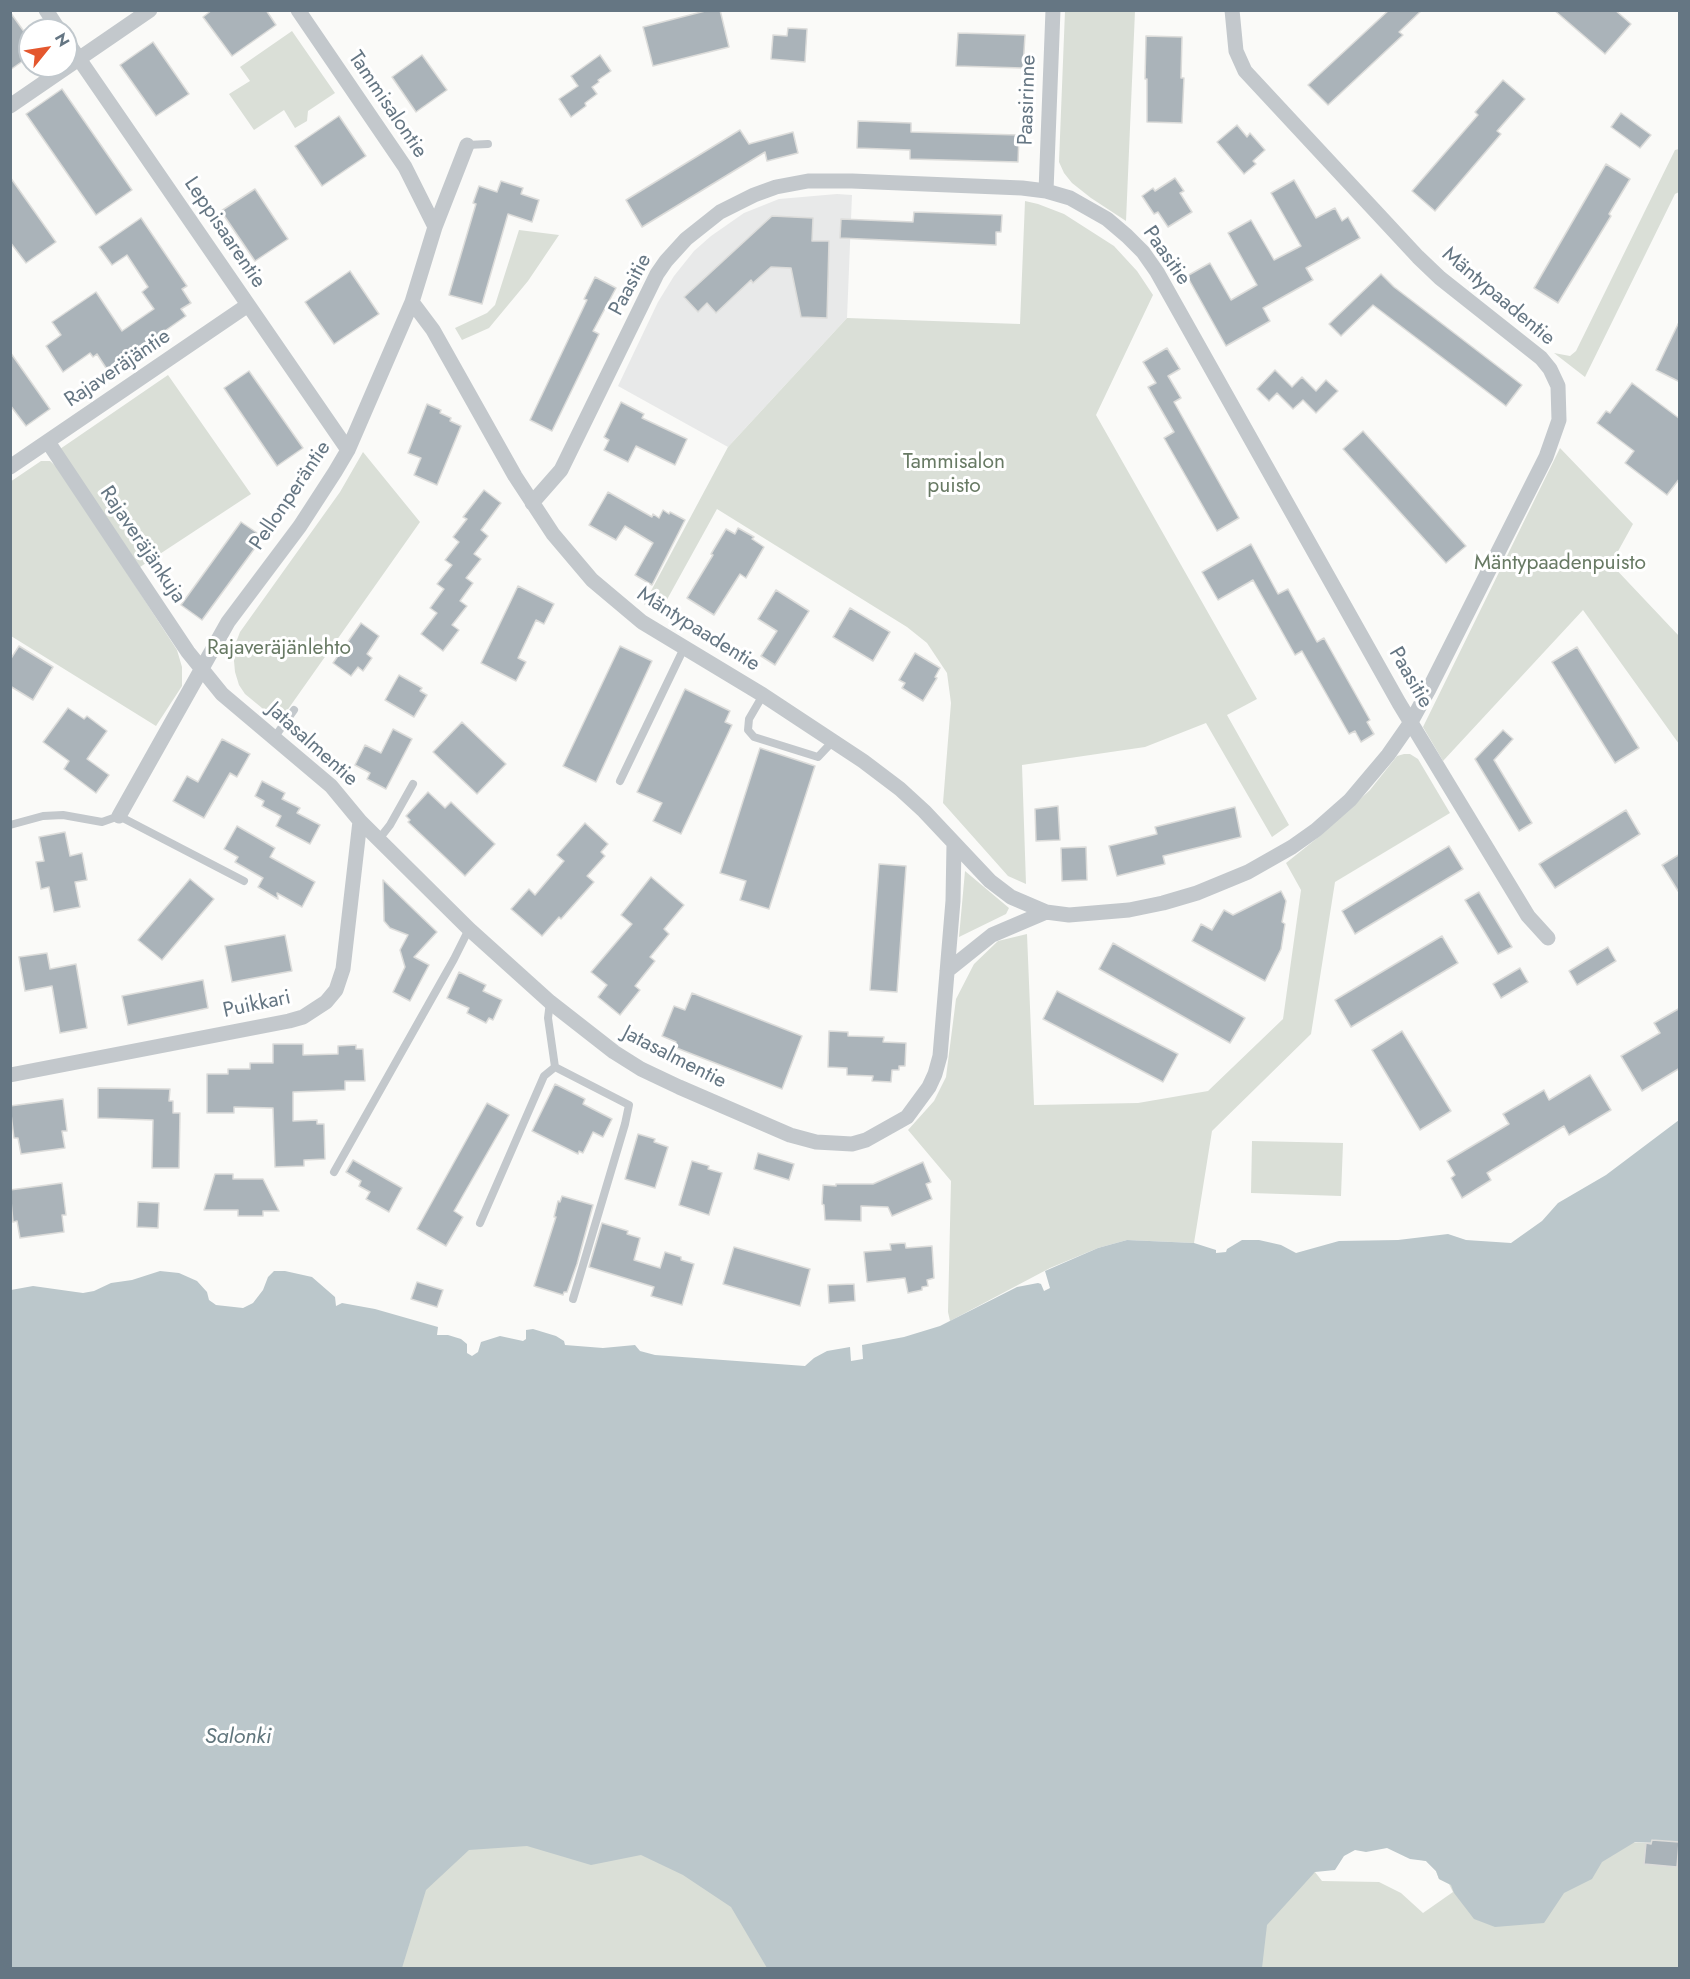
<!DOCTYPE html>
<html>
<head>
<meta charset="utf-8">
<style>
	body { margin:0 }
	#map { position:relative; width:1690px; height:1979px; overflow:hidden; background:#fafaf8; font-family:Jost,sans-serif }
	canvas { display:block }
	.frame { position:absolute; inset:0; border:12px solid #657683; pointer-events:none }
	.north { position:absolute; left:18px; top:18px; width:60px; height:60px; box-sizing:border-box; background:#fff; border:2px solid #c1c8cd; border-radius:50%; rotate:60deg; font-size:16px; font-weight:700; line-height:24px; text-align:center; color:#657683 }
	.north::after { content:''; display:block; margin:auto; width:21px; height:27px; background:#e4572e; clip-path:polygon(50% 0,100% 100%,50% 72%,0 100%) }
</style>
</head>
<body>
<div id="map">
<canvas width="1690" height="1979"></canvas>
<div class="frame"></div>
<div class="north">N</div>
</div>
<script>
const context = document.querySelector('canvas').getContext('2d');
context.lineJoin = 'round';
function paint(path, color) { context.fillStyle = color; context.fill(path, 'evenodd'); }
const poly = rows => new Path2D(rows.map(r => 'M' + r).join(''));
function trace(path, color, width, dash) { context.strokeStyle = color; context.lineWidth = width; context.lineCap = dash ? 'butt' : 'round'; context.setLineDash(dash || []); context.stroke(path); }
function label(font, color, halo, rows, align = 'center') {
  context.font = font + ' Jost,sans-serif'; context.lineWidth = 6; context.setLineDash([]); context.textBaseline = 'middle'; context.strokeStyle = halo; context.fillStyle = color; for (const [text, x, y, turn = 0] of rows) {
    context.save(); context.translate(x, y); context.rotate((+turn || 0) * Math.PI / 180); context.textAlign = isNaN(turn) ? turn : align; if (halo) context.strokeText(text, 0, 0); context.fillText(text, 0, 0); context.restore();
  }
}
paint(poly([
	[837,194,852,195,847,318,728,447,618,386,658,302,674,276,694,251,711,236,744,213,779,199]
]), '#e8e9e9');
paint(poly([
	[1065,11,1135,11,1126,221,1091,198,1072,183,1064,173,1059,162],
	[292,31,335,93,308,111,307,121,295,128,284,110,254,130,229,94,250,81,240,67],
	[1679,149,1679,192,1675,194,1585,377,1554,353,1570,356,1576,351,1675,150],
	[1025,201,1038,204,1064,214,1114,246,1137,271,1153,295,1096,415,1257,699,1227,715,1289,825,1272,837,1206,723,1145,747,1022,765,1026,884,1008,876,943,803,951,703,947,673,927,643,907,627,717,509,659,614,644,604,728,447,847,318,1020,324],
	[519,230,559,235,528,281,489,328,462,340,455,328,487,313,495,305],
	[168,375,251,494,140,567,60,449],
	[1560,448,1633,524,1611,564,1679,636,1679,744,1583,610,1443,761,1423,727],
	[363,452,420,522,279,722,245,694,239,685,235,672,233,650,240,632,340,492],
	[41,461,50,461,60,470,177,650,182,667,182,686,156,726,11,636,10,482],
	[1404,754,1410,754,1418,759,1450,813,1335,882,1311,1034,1212,1131,1194,1243,1127,1240,1098,1248,1050,1268,950,1321,948,1312,951,1181,908,1130,934,1101,946,1077,956,999,974,964,998,941,1027,934,1034,1105,1138,1103,1208,1091,1283,1019,1301,890,1286,863,1321,835,1370,790,1397,756],
	[965,871,1009,908,1006,914,959,937],
	[1252,1141,1343,1143,1341,1196,1251,1193],
	[575,1809,859,1968,366,1968,420,1857],
	[1413,1834,1679,1844,1679,1968,1222,1968,1219,1940,1315,1872,1322,1881,1379,1882,1401,1893,1423,1913,1453,1892,1449,1884,1439,1879,1436,1871,1426,1861,1404,1856]
]), '#dadfd7');
paint(poly([
	[1679,1120,1679,1844,1635,1842,1602,1862,1592,1879,1564,1893,1544,1923,1495,1927,1474,1919,1454,1893,1451,1885,1439,1879,1436,1871,1426,1861,1410,1859,1387,1848,1366,1852,1355,1850,1344,1856,1335,1870,1315,1872,1267,1925,1262,1968,767,1968,731,1907,683,1875,641,1855,591,1865,527,1846,469,1850,426,1890,402,1968,11,1968,11,1290,33,1286,83,1293,94,1291,111,1283,132,1280,160,1271,179,1273,197,1281,207,1292,209,1300,216,1305,243,1308,253,1303,263,1290,268,1277,274,1271,285,1271,312,1277,335,1297,336,1306,342,1303,375,1309,438,1327,437,1335,448,1335,461,1339,467,1344,467,1353,472,1356,478,1352,481,1342,500,1336,523,1341,526,1339,526,1330,533,1329,556,1336,564,1341,565,1345,603,1348,635,1345,640,1351,655,1355,805,1366,814,1358,827,1351,850,1347,851,1361,863,1359,862,1345,904,1337,940,1326,1017,1287,1038,1283,1041,1284,1044,1291,1050,1288,1045,1271,1098,1248,1127,1240,1194,1243,1216,1250,1216,1253,1226,1252,1227,1249,1242,1240,1259,1240,1281,1245,1296,1253,1339,1241,1398,1240,1448,1234,1466,1240,1511,1243,1542,1221,1558,1203,1606,1175]
]), '#bbc7cb');
const building = poly([
	[212,10,266,10,276,25,232,56,203,17,212,10],
	[709,10,720,10,729,47,653,66,643,27,709,10],
	[1389,10,1422,10,1399,32,1403,35,1328,105,1308,85,1389,10],
	[1554,10,1615,10,1631,24,1605,54,1554,10],
	[10,12,30,40,30,56,10,70,10,12],
	[788,28,807,29,805,62,771,59,773,35,787,36,788,28],
	[958,33,1025,35,1023,68,956,66,958,33],
	[1146,36,1182,37,1181,78,1184,78,1182,123,1147,122,1147,79,1145,79,1146,36],
	[153,42,189,94,156,116,120,65,153,42],
	[422,55,447,90,416,112,392,77,422,55],
	[600,55,611,71,598,80,599,82,592,87,597,94,585,103,586,106,571,117,559,99,578,86,571,76,600,55],
	[1503,80,1525,99,1497,131,1501,134,1435,211,1412,191,1478,115,1475,112,1503,80],
	[62,89,132,190,96,215,26,114,62,89],
	[1621,113,1651,135,1640,148,1611,127,1621,113],
	[339,116,366,156,322,186,295,146,339,116],
	[858,121,911,123,911,132,1019,135,1018,162,910,159,910,150,857,148,858,121],
	[1237,125,1247,137,1250,133,1265,150,1253,161,1256,164,1244,174,1217,142,1237,125],
	[740,130,749,144,793,132,798,153,767,161,765,152,642,227,626,200,740,130],
	[1606,164,1630,179,1609,214,1611,216,1558,303,1534,288,1606,164],
	[10,177,56,242,26,263,10,242,10,177],
	[1175,178,1184,191,1180,193,1192,212,1168,227,1158,212,1154,214,1142,196,1153,188,1155,191,1175,178],
	[1294,180,1316,218,1335,208,1342,221,1348,217,1360,238,1306,268,1313,280,1263,308,1270,321,1226,346,1187,276,1210,263,1231,300,1257,285,1228,233,1251,220,1274,260,1301,246,1271,193,1294,180],
	[501,181,523,188,521,194,539,200,532,222,508,214,482,304,449,295,476,204,473,203,479,186,497,192,501,181],
	[255,189,288,239,255,261,221,211,255,189],
	[914,212,1002,215,1001,232,996,232,996,245,840,238,841,219,913,222,914,212],
	[772,216,813,218,812,241,829,241,827,318,801,317,791,268,771,267,753,283,751,280,716,313,707,303,698,312,684,297,772,216],
	[141,218,187,286,182,289,191,303,181,309,186,316,108,371,97,354,93,357,90,353,63,372,46,346,61,335,52,322,96,292,122,331,154,309,142,292,148,287,127,255,112,265,99,247,141,218],
	[350,271,379,314,334,344,305,302,350,271],
	[1381,274,1394,287,1522,385,1506,406,1373,305,1341,336,1329,324,1381,274],
	[595,277,616,288,593,331,599,334,552,431,530,420,587,300,584,299,595,277],
	[1680,320,1680,382,1656,370,1680,320],
	[1167,348,1180,369,1168,376,1181,398,1174,402,1239,518,1217,531,1164,438,1174,432,1148,387,1156,383,1143,362,1167,348],
	[10,352,50,409,26,426,10,405,10,352],
	[1275,370,1292,387,1302,377,1316,391,1326,380,1338,391,1316,413,1303,400,1293,409,1277,393,1269,401,1257,389,1275,370],
	[249,371,303,448,277,466,224,388,249,371],
	[1632,383,1680,419,1680,478,1667,495,1625,463,1634,451,1597,423,1606,411,1610,413,1632,383],
	[621,402,644,414,642,418,687,439,675,465,636,446,628,462,604,450,609,440,604,437,621,402],
	[427,404,441,410,440,413,451,418,450,421,461,426,437,485,414,475,421,458,408,453,427,404],
	[1363,431,1466,546,1446,563,1343,449,1363,431],
	[484,490,501,503,481,530,488,536,474,554,481,559,466,578,473,583,460,601,467,606,452,625,459,630,443,651,421,634,437,613,430,608,444,589,437,584,452,565,445,560,459,542,453,537,467,519,463,517,484,490],
	[608,492,652,517,653,514,659,518,663,510,669,514,670,512,685,520,652,585,635,575,653,543,625,526,616,540,589,525,608,492],
	[241,522,263,537,202,620,181,605,241,522],
	[738,528,754,537,752,539,764,547,746,578,740,574,714,615,687,598,713,555,711,554,726,529,735,534,738,528],
	[1251,544,1278,594,1288,589,1317,642,1324,638,1370,720,1367,722,1374,734,1361,742,1355,731,1349,734,1302,651,1295,655,1253,580,1218,600,1202,572,1251,544],
	[518,586,554,604,544,624,536,620,518,658,526,662,516,681,481,663,518,586],
	[776,590,809,611,775,665,761,656,777,631,758,619,776,590],
	[850,608,890,632,873,661,833,637,850,608],
	[361,623,379,636,367,654,372,658,363,671,358,667,351,676,333,663,361,623],
	[19,646,53,667,33,700,10,686,10,660,19,646],
	[620,646,652,661,596,782,563,766,620,646],
	[1577,647,1639,748,1615,763,1552,662,1577,647],
	[915,653,940,668,935,677,937,678,923,701,902,688,905,683,899,680,915,653],
	[399,675,422,688,420,691,427,695,414,717,385,700,399,675],
	[685,689,730,711,725,722,732,725,681,834,653,821,662,803,637,792,685,689],
	[68,708,84,719,87,716,107,731,87,759,109,775,96,793,64,769,69,761,43,742,68,708],
	[462,722,506,764,477,794,433,752,462,722],
	[393,729,412,739,386,789,367,779,370,773,355,765,365,745,381,753,393,729],
	[1503,730,1513,739,1494,760,1532,823,1519,831,1475,759,1503,730],
	[222,739,250,754,237,777,230,773,204,818,173,801,187,776,198,782,222,739],
	[760,748,815,766,769,909,740,900,746,881,720,873,760,748],
	[262,781,285,793,282,799,300,808,297,813,320,825,310,844,276,826,281,816,262,806,264,801,255,796,262,781],
	[428,792,445,808,451,802,495,844,465,876,408,822,410,820,406,816,428,792],
	[1058,806,1060,840,1036,841,1035,809,1058,806],
	[1235,807,1241,837,1163,856,1165,864,1117,876,1109,846,1157,834,1155,827,1235,807],
	[1626,810,1640,834,1555,888,1539,864,1626,810],
	[585,823,608,844,601,852,605,856,587,876,594,882,561,919,559,917,542,936,511,909,529,889,535,895,564,861,557,855,585,823],
	[237,826,275,848,270,857,315,882,302,907,277,893,278,899,258,887,263,878,235,862,238,857,224,849,237,826],
	[65,832,70,856,82,853,87,880,75,882,80,907,54,912,49,887,41,889,36,862,44,861,39,837,65,832],
	[1449,846,1463,869,1355,934,1342,911,1449,846],
	[1086,847,1087,880,1062,881,1061,848,1086,847],
	[1680,854,1680,894,1662,865,1680,854],
	[879,864,906,866,897,992,870,990,879,864],
	[651,877,684,905,664,929,669,934,650,957,655,961,635,986,640,990,620,1015,598,997,607,985,591,972,632,924,621,915,651,877],
	[190,879,214,899,162,960,138,940,190,879],
	[383,880,437,932,414,957,429,965,410,1001,393,992,405,967,400,950,408,935,390,928,384,921,383,880],
	[1281,891,1286,901,1282,922,1285,924,1281,949,1265,981,1192,941,1201,924,1212,930,1224,910,1233,915,1281,891],
	[1479,892,1512,947,1498,954,1465,900,1479,892],
	[285,935,292,971,232,982,225,946,285,935],
	[1442,936,1458,963,1351,1027,1335,1000,1442,936],
	[1113,943,1245,1018,1230,1043,1099,969,1113,943],
	[1608,947,1616,961,1577,985,1569,971,1608,947],
	[47,953,50,969,76,964,87,1028,60,1033,52,986,25,991,19,957,47,953],
	[1520,968,1528,982,1501,998,1493,984,1520,968],
	[459,972,486,985,483,991,502,1000,493,1020,489,1018,486,1023,467,1013,469,1008,447,998,459,972],
	[203,980,208,1008,128,1025,122,996,203,980],
	[1057,991,1178,1054,1163,1082,1043,1019,1057,991],
	[692,993,802,1036,782,1089,674,1047,676,1042,662,1036,674,1006,685,1010,692,993],
	[1680,1008,1680,1068,1642,1091,1621,1056,1660,1033,1654,1023,1680,1008],
	[829,1031,848,1032,848,1036,884,1037,883,1042,906,1043,905,1066,899,1066,899,1070,892,1070,891,1082,872,1081,873,1076,847,1075,847,1068,828,1067,829,1031],
	[1402,1031,1451,1111,1420,1130,1372,1050,1402,1031],
	[273,1044,303,1044,303,1055,338,1054,338,1046,356,1045,356,1049,363,1049,365,1081,345,1081,345,1090,293,1092,293,1121,317,1120,317,1124,324,1124,325,1159,304,1160,304,1166,275,1167,273,1108,234,1107,234,1113,207,1113,207,1074,228,1074,228,1069,250,1069,250,1063,273,1063,273,1044],
	[1590,1075,1611,1110,1569,1135,1564,1126,1487,1173,1491,1180,1462,1198,1451,1178,1455,1175,1447,1161,1509,1124,1503,1114,1544,1090,1549,1100,1590,1075],
	[555,1084,585,1099,583,1104,612,1119,603,1137,593,1132,583,1153,579,1151,578,1154,532,1131,555,1084],
	[98,1088,170,1089,169,1101,173,1101,173,1113,180,1113,179,1168,152,1168,153,1120,98,1118,98,1088],
	[63,1099,67,1131,62,1131,65,1148,21,1154,18,1138,14,1138,10,1106,63,1099],
	[487,1103,509,1115,454,1211,463,1217,446,1246,417,1229,487,1103],
	[638,1134,655,1139,654,1142,668,1147,655,1188,625,1179,638,1134],
	[758,1153,794,1164,789,1180,754,1169,758,1153],
	[353,1160,402,1188,389,1212,366,1199,370,1192,359,1186,361,1181,346,1172,353,1160],
	[692,1161,709,1166,708,1169,722,1173,709,1215,679,1205,692,1161],
	[923,1162,931,1182,926,1184,932,1199,892,1216,888,1207,861,1206,861,1221,825,1220,824,1205,822,1204,823,1185,836,1186,836,1184,873,1184,923,1162],
	[215,1174,233,1174,233,1179,263,1179,279,1211,263,1211,263,1216,238,1216,238,1210,204,1210,215,1174],
	[62,1183,66,1215,62,1215,64,1232,20,1238,17,1221,13,1222,10,1190,62,1183],
	[562,1196,593,1205,577,1264,567,1292,564,1292,563,1295,534,1286,556,1217,554,1217,558,1201,560,1202,562,1196],
	[138,1202,159,1203,158,1228,137,1227,138,1202],
	[602,1223,628,1231,627,1234,640,1238,634,1260,660,1268,665,1252,681,1257,681,1260,694,1264,682,1305,651,1296,654,1287,589,1267,602,1223],
	[905,1243,906,1248,932,1246,934,1278,927,1280,928,1286,922,1287,922,1290,908,1293,905,1278,867,1282,864,1252,891,1250,890,1244,905,1243],
	[734,1247,810,1269,800,1306,723,1284,734,1247],
	[417,1282,443,1290,437,1307,411,1299,417,1282],
	[854,1284,855,1301,829,1303,828,1285,854,1284],
	[1652,1840,1679,1842,1677,1867,1644,1864,1646,1843,1651,1844,1652,1840]
]);
paint(building, '#aab3b9');
trace(building, '#dcdcda', 1.5);
trace(poly([
	[467,145,488,144],
	[763,695,749,719,748,730,754,737,818,757,834,740],
	[274,738,294,710],
	[620,781,684,648],
	[10,825,43,816,63,815,102,822,119,816,244,881],
	[379,839,390,825,413,784],
	[550,1002,548,1018,555,1067,629,1105,625,1124,573,1299],
	[334,1172,454,959,469,929],
	[480,1223,544,1076,555,1067]
]), '#c3c8cc', 8);
trace(poly([
	[46,10,59,30],
	[298,10,405,167,435,227],
	[66,40,348,450],
	[10,106,150,10],
	[1046,191,1053,10],
	[412,302,433,330,515,476,553,534,592,580,642,622,763,695,863,761,900,789,924,811,990,881,1011,897,1046,912,1069,915,1129,910,1163,903,1197,893,1248,872,1292,847,1316,830,1350,800,1388,755,1411,722,1428,691,1546,457,1559,420,1558,386,1550,369,1541,358,1440,278,1418,257,1245,71,1236,51,1232,10],
	[48,442,188,652,222,694,331,786,360,821,469,929,550,1002,614,1052,641,1069,679,1087,790,1135,816,1142,852,1144,866,1140,907,1117,929,1087,935,1074,940,1056,953,901,954,844],
	[10,467,248,305],
	[532,503,561,470,657,274,666,261,686,239,720,212,754,195,776,187,808,181,852,181,1022,188,1046,191,1070,198,1107,219,1127,236,1143,252,1157,272,1399,703,1528,916,1548,938],
	[119,816,228,622,300,526,335,472,348,450,412,302,435,227,467,145],
	[947,971,992,935,1046,912],
	[10,1075,289,1021,303,1017,326,1002,336,990,343,969,360,821]
]), '#c3c8cc', 15);
label('21px', '#657683', '#fff', [
	["Paasirinne",1028,100,-88],
	["Tammisalontie",387,105,56],
	["Leppisaarentie",224,233,56],
	["Paasitie",1166,256,55],
	["Paasitie",631,285,-62],
	["Mäntypaadentie",1498,297,40],
	["Rajaveräjäntie",118,369,-34],
	["Pellonperäntie",291,496,-56],
	["Rajaveräjänkuja",142,545,56],
	["Mäntypaadentie",698,630,32],
	["Paasitie",1410,678,60],
	["Jatasalmentie",312,745,42],
	["Puikkari",257,1005,-12],
	["Jatasalmentie",674,1058,27]
]);
label('21px', '#687a64', '#fff', [
	["Tammisalon",954,463],
	["puisto",954,487],
	["Mäntypaadenpuisto",1560,564],
	["Rajaveräjänlehto",279,649]
]);
label('italic 22px', '#60757c', '#fff', [
	["Salonki",238,1738]
]);
</script>
</body>
</html>
